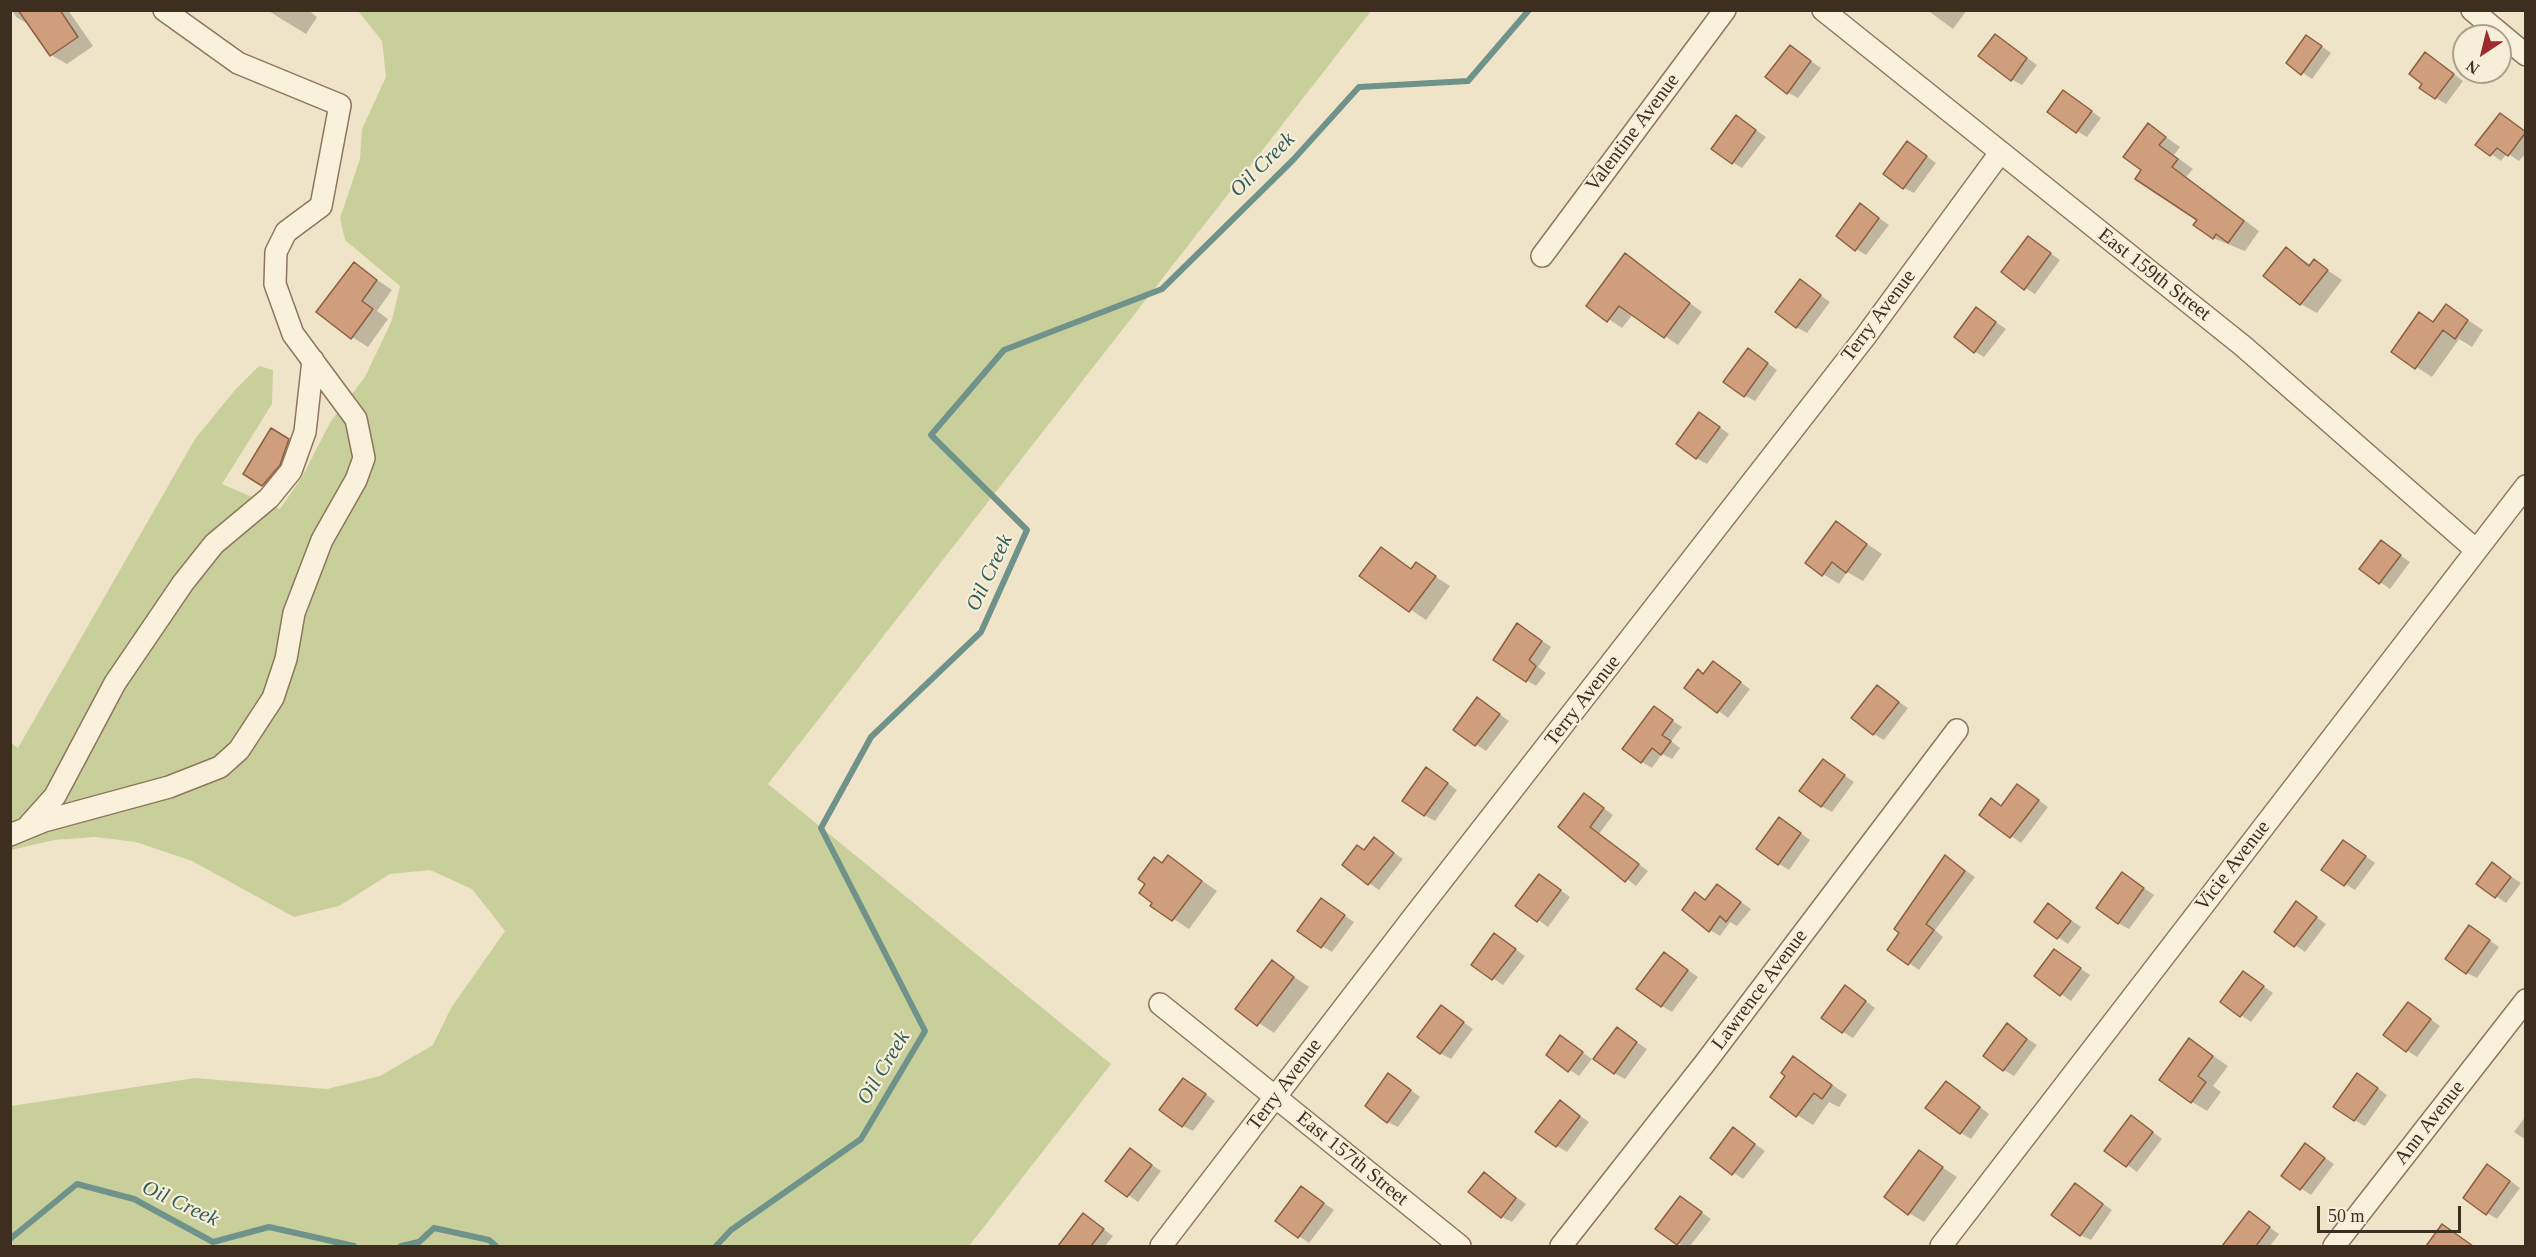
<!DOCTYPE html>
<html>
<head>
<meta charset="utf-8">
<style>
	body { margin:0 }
	#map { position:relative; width:2536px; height:1257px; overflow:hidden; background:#f0e4c8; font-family:Georgia,serif }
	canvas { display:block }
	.frame { position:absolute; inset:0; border:12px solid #3d2e20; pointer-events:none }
	.north { position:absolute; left:2452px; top:24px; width:60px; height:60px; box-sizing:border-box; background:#f7eed8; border:2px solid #ada18e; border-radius:50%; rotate:215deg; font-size:16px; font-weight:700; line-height:24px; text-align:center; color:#3d2e20 }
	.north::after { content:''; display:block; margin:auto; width:21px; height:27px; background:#9e2a2b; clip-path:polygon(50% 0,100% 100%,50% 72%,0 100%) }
	.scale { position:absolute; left:2317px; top:1206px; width:144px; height:27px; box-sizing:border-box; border:3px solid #3d2e20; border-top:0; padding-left:8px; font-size:18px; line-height:21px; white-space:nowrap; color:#3d2e20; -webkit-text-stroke:4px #f7eed8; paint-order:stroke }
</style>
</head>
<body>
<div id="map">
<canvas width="2536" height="1257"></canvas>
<div class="frame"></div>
<div class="north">N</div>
<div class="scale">50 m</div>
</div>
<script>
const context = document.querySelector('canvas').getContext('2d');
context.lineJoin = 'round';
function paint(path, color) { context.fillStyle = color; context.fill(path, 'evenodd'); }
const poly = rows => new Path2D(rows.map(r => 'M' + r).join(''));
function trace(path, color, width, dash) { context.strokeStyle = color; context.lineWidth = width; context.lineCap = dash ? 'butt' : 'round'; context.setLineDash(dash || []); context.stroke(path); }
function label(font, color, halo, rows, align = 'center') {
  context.font = font + ' Georgia,serif'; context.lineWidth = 4.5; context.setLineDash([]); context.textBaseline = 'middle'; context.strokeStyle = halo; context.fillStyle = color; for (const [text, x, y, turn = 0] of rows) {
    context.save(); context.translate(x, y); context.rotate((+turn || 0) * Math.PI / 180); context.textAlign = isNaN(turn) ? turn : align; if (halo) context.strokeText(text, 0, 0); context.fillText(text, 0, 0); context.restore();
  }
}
paint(poly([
	[358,11,1371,11,768,784,1111,1064,969,1246,15,1246,10,1243,11,1106,195,1078,327,1089,380,1076,433,1045,451,1008,505,931,472,889,430,870,390,874,339,906,294,917,192,861,136,842,95,837,54,840,11,850,10,742,18,748,195,439,235,390,259,366,273,370,272,404,222,484,280,509,302,477,331,421,365,377,392,320,400,286,345,240,340,218,360,159,362,129,386,77,382,41]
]), '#c9cf9b');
paint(poly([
	[12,10,68,10,93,46,67,64,51,55,30,25,16,17],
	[267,10,308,10,317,17,306,34],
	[1927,10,1967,10,1953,29],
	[2005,42,2037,65,2022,85,2011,79],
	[2317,43,2331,53,2312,79,2288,63],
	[1790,47,1821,68,1798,98,1787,92],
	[2435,60,2463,81,2446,104,2436,98,2424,84],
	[2073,98,2101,118,2087,137,2077,131],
	[1737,117,1766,137,1742,168,1732,162],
	[2149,125,2180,147,2174,155,2193,169,2186,177,2259,231,2245,251,2213,238,2199,220,2144,170],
	[2526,132,2526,153,2519,161,2507,153,2501,161,2478,144],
	[1917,149,1936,163,1914,193,1904,188],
	[1860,205,1889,225,1866,255,1856,249],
	[2029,238,2060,260,2035,294,2025,288],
	[2286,249,2311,265,2314,261,2342,280,2317,313,2301,304],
	[1625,255,1702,312,1678,345,1633,314,1622,328,1588,305],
	[354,264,392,290,377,311,388,319,368,347,352,337],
	[1800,281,1830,302,1807,333,1796,327],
	[2446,306,2483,330,2472,347,2459,339,2432,377,2393,352,2420,314,2434,322],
	[1977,309,2006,329,1984,357,1974,351],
	[1758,356,1777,370,1755,401,1744,395],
	[1710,420,1729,434,1707,464,1696,458],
	[272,430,299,446,273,491,245,473],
	[1836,523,1882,554,1863,581,1847,572,1839,584,1823,574],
	[2381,542,2410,562,2390,589,2361,569],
	[1381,549,1412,569,1416,564,1450,586,1426,620,1362,576],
	[1528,631,1551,647,1538,667,1546,673,1536,686,1526,680],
	[1714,663,1750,689,1728,718,1686,687,1698,671,1704,675],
	[1877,687,1908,708,1884,740,1874,734],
	[1478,699,1509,721,1486,751,1455,730],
	[1654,708,1682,727,1671,741,1680,748,1672,759,1662,754,1652,768,1642,762],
	[1823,761,1854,782,1832,812,1821,806],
	[1437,775,1457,790,1435,821,1424,815],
	[2027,792,2048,807,2021,843,1981,815,1992,800,2002,806],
	[1585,795,1613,815,1599,834,1648,871,1636,886,1560,827],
	[1790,825,1810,840,1789,870,1779,864],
	[1374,839,1403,859,1379,890,1344,865,1365,851],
	[2354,848,2375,863,2355,890,2345,884],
	[1168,857,1217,891,1189,929,1152,905,1163,864],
	[1955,863,1975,877,1935,930,1943,937,1919,970,1889,949],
	[2492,864,2521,883,2506,903,2478,884],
	[2123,874,2154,895,2129,929,2118,923],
	[1549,882,1570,897,1548,927,1518,905],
	[1718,886,1751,909,1737,926,1730,922,1720,936,1710,930,1696,894,1706,900],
	[1322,900,1354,922,1332,952,1322,946],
	[2297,903,2326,924,2305,952,2276,932],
	[2049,905,2081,927,2068,944,2036,922],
	[2470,927,2499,947,2477,978,2467,973],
	[1495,935,1525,956,1503,985,1473,964],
	[2055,951,2090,975,2071,1001,2036,976],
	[1664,953,1698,977,1672,1012,1662,1006],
	[1272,962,1309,987,1274,1033,1238,1009],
	[2244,973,2273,993,2251,1022,2222,1002],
	[1855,993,1875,1008,1853,1038,1843,1032],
	[1442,1007,1473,1029,1451,1059,1440,1053],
	[2418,1010,2440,1026,2417,1057,2385,1035],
	[2007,1025,2037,1045,2014,1076,2004,1070],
	[1617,1029,1647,1049,1625,1079,1614,1073],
	[1561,1037,1592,1059,1579,1076,1548,1055],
	[2190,1040,2228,1066,2213,1086,2221,1092,2207,1111,2192,1102],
	[1794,1058,1847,1095,1839,1107,1829,1102,1813,1125,1797,1115,1787,1076],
	[1399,1081,1420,1097,1398,1127,1388,1122],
	[2368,1081,2387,1095,2365,1126,2354,1120],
	[1193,1085,1215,1101,1193,1131,1183,1126],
	[1956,1089,1989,1114,1971,1139,1961,1133],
	[1560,1102,1589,1122,1567,1152,1557,1146],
	[2526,1116,2526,1140,2514,1132],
	[2141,1123,2162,1139,2137,1172,2107,1150],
	[1733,1129,1765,1151,1743,1179,1712,1158],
	[2306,1145,2334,1164,2311,1195,2283,1176],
	[1130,1150,1161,1171,1138,1202,1107,1180],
	[1919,1152,1957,1177,1924,1222,1909,1213],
	[2498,1172,2520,1188,2497,1219,2487,1213],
	[1484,1174,1526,1204,1512,1222,1502,1217],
	[1302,1188,1334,1210,1309,1243,1277,1221],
	[2085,1191,2112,1210,2091,1240,2080,1235],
	[1681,1198,1711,1219,1690,1246,1677,1244],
	[2249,1213,2279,1234,2270,1246,2231,1246,2227,1243],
	[1084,1215,1113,1236,1105,1246,1060,1246],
	[2442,1226,2452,1232,2472,1246,2428,1246]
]), '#0003');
trace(poly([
	[10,1239,77,1184,134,1199,213,1242,269,1227,354,1246],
	[401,1246,419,1242,434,1228,489,1240,496,1246],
	[716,1246,731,1230,861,1139,925,1031,821,828,871,737,981,632,1027,530,931,435,1004,350,1162,289,1293,160,1359,87,1468,81,1529,10]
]), '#6f938a', 6);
const building = poly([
	[18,10,60,10,78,37,50,56,18,10],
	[1995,34,2027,58,2011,81,1978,56,1995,34],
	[2306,35,2322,46,2301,75,2286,63,2306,35],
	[1790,45,1811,61,1787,94,1765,77,1790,45],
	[2425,52,2454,74,2435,99,2419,88,2422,84,2409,74,2425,52],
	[2063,90,2092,111,2076,133,2047,112,2063,90],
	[2500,113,2526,132,2508,156,2497,148,2490,156,2475,145,2500,113],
	[1736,115,1756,130,1732,164,1711,149,1736,115],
	[2148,123,2166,137,2159,145,2178,159,2172,167,2244,221,2228,243,2216,234,2213,239,2193,225,2197,220,2135,179,2141,170,2123,157,2148,123],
	[1907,141,1927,156,1903,189,1883,174,1907,141],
	[1860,203,1879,218,1855,251,1836,236,1860,203],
	[2028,236,2051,253,2024,290,2001,272,2028,236],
	[2286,247,2309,266,2314,259,2328,270,2300,305,2263,276,2286,247],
	[1625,253,1690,303,1664,338,1619,306,1607,322,1586,306,1625,253],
	[354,262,377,280,362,301,373,309,351,339,316,312,354,262],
	[1800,279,1821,295,1796,328,1775,312,1800,279],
	[2446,304,2468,320,2455,339,2443,330,2415,369,2391,352,2419,312,2433,322,2446,304],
	[1976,307,1996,322,1974,353,1954,337,1976,307],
	[1748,348,1768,363,1744,397,1723,382,1748,348],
	[1699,412,1720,427,1696,459,1676,444,1699,412],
	[271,428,289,439,280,465,262,486,243,474,271,428],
	[1836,521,1867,544,1846,573,1832,562,1822,576,1805,563,1836,521],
	[2381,540,2401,555,2379,584,2359,569,2381,540],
	[1381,547,1411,569,1416,562,1436,576,1409,612,1359,576,1381,547],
	[1517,623,1542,641,1529,660,1536,666,1526,682,1493,660,1517,623],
	[1713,661,1741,682,1717,713,1684,688,1698,669,1703,674,1713,661],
	[1877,685,1899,702,1873,735,1851,718,1877,685],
	[1477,697,1500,714,1475,746,1453,730,1477,697],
	[1654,706,1673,720,1662,735,1671,741,1661,755,1652,748,1641,763,1622,749,1654,706],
	[1823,759,1845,775,1821,807,1799,791,1823,759],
	[1426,767,1448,783,1424,816,1402,801,1426,767],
	[2017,784,2039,800,2010,838,1979,815,1991,798,2001,806,2017,784],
	[1584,793,1604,808,1590,827,1639,864,1625,882,1558,827,1584,793],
	[1779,817,1801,833,1778,865,1756,849,1779,817],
	[1374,837,1394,853,1368,885,1342,865,1357,845,1364,850,1374,837],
	[2343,840,2366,856,2344,886,2321,870,2343,840],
	[1168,855,1202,881,1172,921,1150,906,1152,903,1139,893,1145,884,1138,879,1154,857,1162,863,1168,855],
	[1945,855,1965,871,1926,924,1934,930,1908,965,1887,950,1899,933,1894,929,1945,855],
	[2492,862,2511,877,2495,898,2476,884,2492,862],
	[2122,872,2144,888,2118,924,2096,908,2122,872],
	[1539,874,1561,890,1537,922,1515,906,1539,874],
	[1717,884,1741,902,1726,922,1720,916,1709,932,1682,910,1695,892,1705,900,1717,884],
	[1321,898,1345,915,1321,948,1297,931,1321,898],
	[2296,901,2317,917,2294,947,2274,932,2296,901],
	[2048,903,2071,921,2057,939,2034,922,2048,903],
	[2469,925,2490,940,2466,974,2445,959,2469,925],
	[1494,933,1516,949,1492,980,1471,965,1494,933],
	[2054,949,2081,968,2060,996,2034,976,2054,949],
	[1664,952,1688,970,1661,1007,1636,989,1664,952],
	[1272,960,1294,977,1257,1026,1235,1009,1272,960],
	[2243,971,2264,986,2240,1017,2220,1002,2243,971],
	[1845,985,1866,1001,1842,1033,1821,1018,1845,985],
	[2408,1002,2431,1019,2406,1052,2383,1035,2408,1002],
	[1441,1005,1464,1022,1440,1054,1417,1037,1441,1005],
	[2007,1023,2027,1039,2003,1071,1983,1056,2007,1023],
	[1617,1027,1637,1042,1614,1074,1593,1059,1617,1027],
	[1560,1035,1583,1052,1568,1072,1546,1055,1560,1035],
	[2189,1038,2213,1056,2198,1076,2206,1082,2191,1103,2159,1080,2189,1038],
	[1793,1056,1832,1085,1822,1099,1814,1093,1796,1117,1770,1097,1785,1076,1781,1073,1793,1056],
	[1388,1073,1411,1090,1387,1123,1365,1106,1388,1073],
	[2357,1073,2378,1088,2354,1121,2333,1107,2357,1073],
	[1183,1078,1206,1094,1182,1127,1159,1110,1183,1078],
	[1946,1081,1980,1107,1960,1134,1925,1108,1946,1081],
	[1560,1100,1580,1116,1556,1147,1535,1132,1560,1100],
	[2131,1115,2153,1132,2126,1167,2104,1151,2131,1115],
	[1733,1127,1755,1144,1732,1175,1710,1158,1733,1127],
	[2305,1143,2325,1158,2300,1190,2281,1176,2305,1143],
	[1130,1148,1152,1165,1127,1197,1105,1181,1130,1148],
	[1919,1150,1943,1167,1908,1215,1884,1197,1919,1150],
	[2487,1164,2510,1181,2486,1215,2463,1198,2487,1164],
	[1484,1172,1516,1198,1501,1218,1468,1192,1484,1172],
	[2075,1183,2103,1204,2080,1236,2051,1215,2075,1183],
	[1301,1186,1324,1203,1298,1238,1275,1221,1301,1186],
	[1680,1196,1702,1212,1677,1245,1655,1229,1680,1196],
	[2249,1211,2270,1227,2256,1246,2222,1246,2249,1211],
	[1083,1213,1104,1229,1091,1246,1058,1246,1083,1213],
	[2442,1224,2473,1246,2426,1246,2442,1224]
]);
paint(building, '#cf9f7d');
trace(building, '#8d5f41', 1.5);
const minor = poly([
	[1823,10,2243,346,2476,550],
	[2472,10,2526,55],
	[1542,256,1725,10],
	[29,825,55,796,115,683,183,583,214,544,269,498,291,471,305,432,313,360],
	[10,835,44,821,169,787,220,767,239,750,273,698,286,659,294,613,322,540,356,480,364,458,356,419,293,334,275,284,276,252,286,232,321,206,340,105,238,63,164,10],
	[1160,1004,1460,1246],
	[1161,1246,1411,920,1865,337,2000,153],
	[1561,1246,1705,1063,1957,730],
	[1941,1246,2526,486],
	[2334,1246,2526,1000]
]);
trace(minor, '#8d765c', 24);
trace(minor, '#faf1dc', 21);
label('20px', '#3d2e20', '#f7eed8', [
	["Valentine Avenue",1633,133,-53],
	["East 159th Street",2154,275,38],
	["Terry Avenue",1879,316,-53],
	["Terry Avenue",1583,701,-52],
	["Vicie Avenue",2233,866,-52],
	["Lawrence Avenue",1760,990,-53],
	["Terry Avenue",1285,1085,-53],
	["Ann Avenue",2430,1123,-52],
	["East 157th Street",1352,1159,39]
]);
label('italic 21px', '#2f5d5a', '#f7eed8', [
	["Oil Creek",1263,165,-45],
	["Oil Creek",990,573,-65],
	["Oil Creek",884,1068,-59],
	["Oil Creek",180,1204,25]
]);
</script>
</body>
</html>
